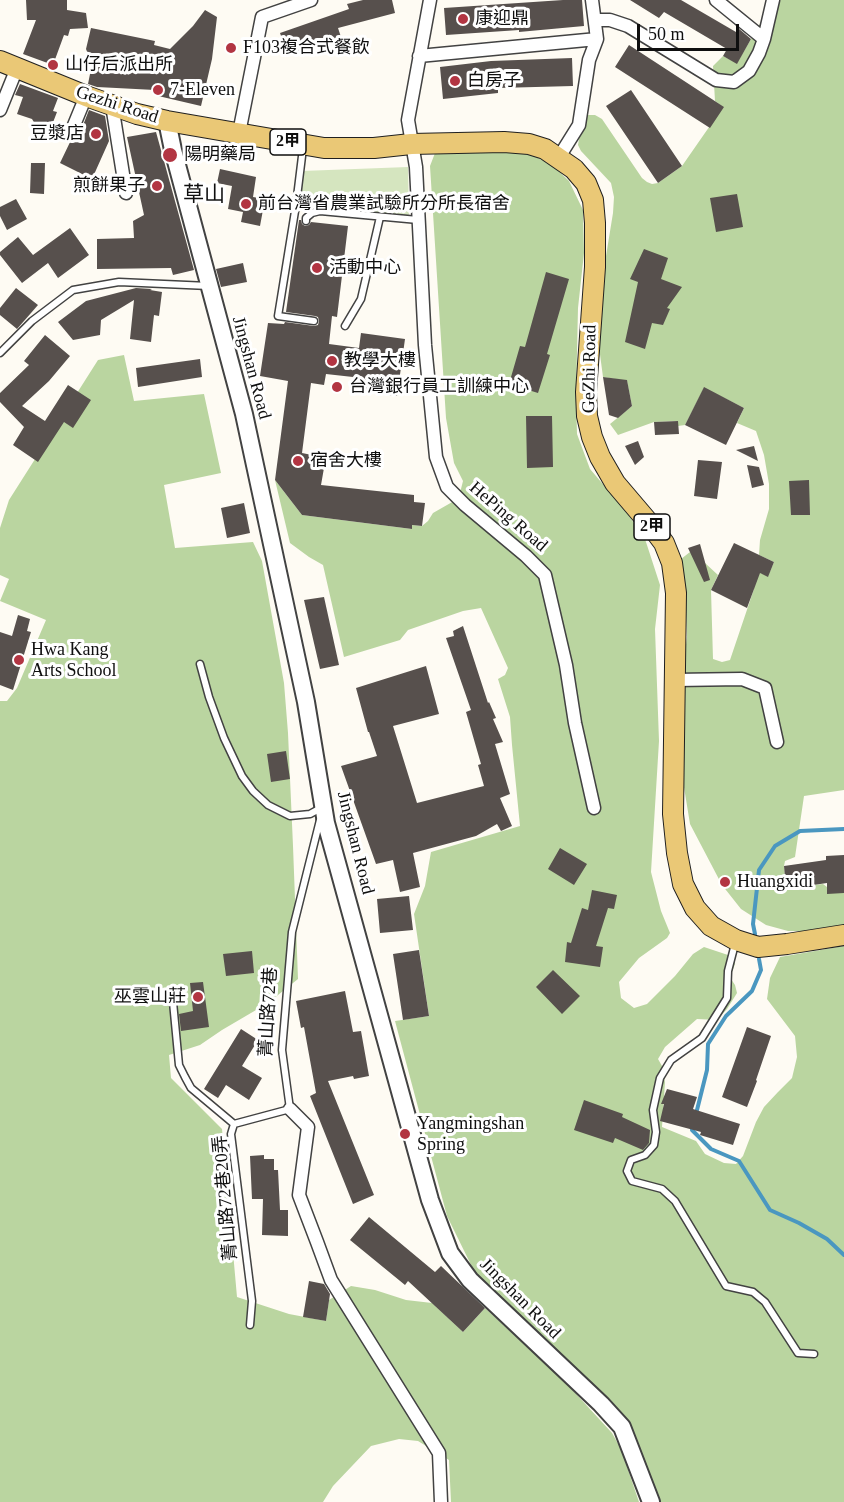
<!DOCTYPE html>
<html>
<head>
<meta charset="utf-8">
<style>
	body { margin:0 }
	#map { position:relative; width:844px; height:1502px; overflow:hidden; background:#fefbf3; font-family:"Times New Roman",serif }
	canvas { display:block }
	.scale { position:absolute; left:637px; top:24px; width:102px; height:27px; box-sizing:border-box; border:3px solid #0f0f0f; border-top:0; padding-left:8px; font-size:18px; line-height:21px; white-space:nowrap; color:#0f0f0f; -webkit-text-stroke:4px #fff; paint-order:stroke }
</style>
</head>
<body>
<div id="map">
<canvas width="844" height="1502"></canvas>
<div class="scale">50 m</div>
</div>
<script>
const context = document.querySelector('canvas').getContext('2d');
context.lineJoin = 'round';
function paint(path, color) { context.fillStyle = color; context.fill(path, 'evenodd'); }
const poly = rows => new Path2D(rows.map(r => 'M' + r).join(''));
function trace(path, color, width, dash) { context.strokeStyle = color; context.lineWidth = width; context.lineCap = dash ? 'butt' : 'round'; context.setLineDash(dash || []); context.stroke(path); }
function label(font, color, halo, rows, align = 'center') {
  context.font = font + ' "Times New Roman","Noto Sans TC",serif'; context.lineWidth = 6; context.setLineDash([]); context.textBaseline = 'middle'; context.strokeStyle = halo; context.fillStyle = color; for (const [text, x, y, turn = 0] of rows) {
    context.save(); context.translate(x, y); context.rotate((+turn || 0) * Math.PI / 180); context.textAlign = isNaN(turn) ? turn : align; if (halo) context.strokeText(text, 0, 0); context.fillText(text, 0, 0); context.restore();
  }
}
paint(poly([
	[408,167,409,217,299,203,302,171]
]), '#d5e5bf');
paint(poly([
	[778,0,844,0,844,790,804,796,795,857,785,861,784,866,786,888,823,884,827,887,827,893,844,893,844,926,811,931,788,931,766,925,741,909,722,885,690,824,682,775,679,695,687,637,685,585,681,559,690,552,705,563,718,575,711,590,713,659,722,662,730,660,754,589,753,570,768,576,774,562,759,555,760,540,769,509,769,484,764,455,756,431,737,423,744,408,704,388,685,425,678,426,678,421,654,422,618,435,610,424,632,406,627,381,603,377,599,347,606,256,613,213,614,197,611,183,581,151,578,145,579,139,584,121,588,115,595,115,602,119,642,178,647,182,652,184,658,183,682,166,723,107,715,101,713,66,723,56,737,63,761,22,777,5],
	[521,150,551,164,569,181,583,210,584,253,578,308,576,396,577,434,590,469,625,510,645,539,660,585,655,629,659,741,651,872,661,911,670,933,667,938,639,958,619,982,621,998,634,1008,647,1004,675,976,693,954,704,947,734,957,735,964,732,972,731,979,735,985,737,993,727,1009,717,1020,697,1019,665,1047,658,1059,662,1066,665,1082,662,1127,696,1141,705,1154,724,1163,736,1164,743,1156,756,1122,764,1107,778,1092,792,1078,797,1057,795,1036,767,999,770,978,780,957,844,946,844,1502,656,1502,628,1425,474,1271,447,1216,395,1021,429,1016,414,914,425,886,431,852,520,826,512,745,510,717,498,679,505,675,508,668,481,608,463,611,408,630,400,640,344,657,323,565,309,557,290,543,275,480,302,515,412,529,412,525,422,526,428,521,433,513,454,501,461,489,463,481,454,463,446,418,430,166,435,153],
	[124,355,134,401,204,394,221,473,164,485,175,548,253,542,262,561,284,683,288,733,293,846,298,979,268,1003,222,1030,200,1045,169,1055,171,1078,222,1129,237,1297,289,1314,326,1321,329,1300,351,1286,375,1290,406,1300,432,1303,463,1332,485,1308,566,1383,612,1433,621,1449,639,1502,451,1502,449,1460,418,1441,399,1439,371,1446,333,1486,323,1502,0,1502,0,701,7,701,17,688,46,620,0,601,9,579,0,575,0,528,9,500,98,360]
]), '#bad5a0');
trace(poly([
	[755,934,753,924,759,870,775,846,800,831,844,829],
	[696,1114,707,1070,708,1044,726,1016,752,991,761,970,759,959],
	[693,1127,692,1130,711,1149,739,1161,770,1210,799,1223,827,1239,844,1255]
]), '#4a97c0', 4);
paint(poly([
	[26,0,67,0,67,10,86,13,88,28,70,29,68,36,64,35,53,65,23,54,36,20,27,20],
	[363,0,392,0,395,13,338,28,341,37,288,56,280,33,349,9,347,4],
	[563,0,582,0,584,26,519,32,519,30,446,35,444,8],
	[630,0,681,0,736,32,738,28,751,39,737,64,723,56,727,49,664,12,659,18],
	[205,10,217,17,212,59,201,106,154,95,155,90,97,87,88,84,92,64,86,49,91,28,155,41,154,45,170,49,193,26],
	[629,45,724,107,710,128,615,67],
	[572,58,573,86,498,88,498,93,443,99,440,67,491,61],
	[20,84,58,98,53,111,57,112,52,125,45,125,38,129,32,119,17,114,23,97,15,95],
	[631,90,682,166,658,183,606,106],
	[89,110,105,116,109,141,92,179,60,163,72,138,77,137,80,133],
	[156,132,194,270,173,275,171,268,97,269,97,239,134,238,133,221,144,215,127,137],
	[31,163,45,163,44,194,30,193],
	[220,169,256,177,253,197,265,199,260,226,241,222,243,212,228,209,232,186,217,183],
	[737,194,743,227,716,232,710,198],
	[16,199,27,219,7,230,0,216,0,207],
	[299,220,301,220,302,224,305,226,309,225,311,222,348,226,337,317,332,316,329,344,359,348,361,333,405,339,397,396,351,390,353,377,326,374,324,385,311,383,302,453,312,455,324,468,321,485,414,495,414,502,425,503,422,526,412,525,412,529,302,515,275,480,288,381,260,376,268,323,284,324,285,322,314,326,318,325,319,321,318,317,315,316,286,312],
	[70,228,89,255,58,278,48,263,22,283,0,255,0,252,18,237,33,255],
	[644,249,668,258,661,279,682,287,667,308,670,309,663,325,652,323,645,349,625,342,638,282,630,279],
	[243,263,247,282,221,287,216,269],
	[546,272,569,279,547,354,550,355,538,393,509,384,520,346,525,347],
	[16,288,38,305,17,329,0,315,0,308],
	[136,288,152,289,150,290,162,292,159,316,154,315,151,342,130,339,134,300,101,320,100,335,73,340,58,322,86,301],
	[45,335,70,356,49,381,22,406,45,421,68,385,91,400,73,428,64,422,38,462,13,445,24,427,0,402,0,393,29,365,24,361],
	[200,359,202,377,138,387,136,368],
	[603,377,627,380,632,406,618,418,609,415],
	[704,387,744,408,726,445,685,425],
	[526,416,552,416,553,467,527,468],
	[678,421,679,434,655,435,654,422],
	[638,441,644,457,635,465,625,446],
	[754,446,758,461,736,450],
	[698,460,722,462,717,499,694,496],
	[747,465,759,467,764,485,752,488],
	[809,480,810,515,791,515,789,481],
	[244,503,250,533,227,538,221,508],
	[734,543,774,562,768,577,760,573,747,608,711,590],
	[700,544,710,580,704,582,688,548],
	[324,597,339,665,320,669,304,600],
	[18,615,30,619,27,631,31,632,13,690,0,685,0,632,12,636],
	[463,626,488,703,489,702,496,718,493,719,503,742,495,744,510,794,500,798,512,826,501,831,497,824,476,836,413,853,420,887,400,892,393,860,376,864,341,766,377,756,369,732,368,732,356,688,426,666,439,714,393,726,417,803,484,786,478,765,481,764,466,712,471,710,446,638,454,636,453,631],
	[286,751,290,779,271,782,267,754],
	[560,848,587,864,574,885,548,869],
	[844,855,844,893,827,894,827,883,786,889,784,866,826,860,826,856],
	[592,890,617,895,614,909,608,908,596,946,603,947,600,967,565,962,567,942,571,943,582,908,588,910],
	[409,896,413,930,380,933,377,899],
	[419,950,429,1016,403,1020,393,954],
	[252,951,254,973,226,976,223,954],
	[553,970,580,996,562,1014,536,987],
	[203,982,209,1027,181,1031,179,1014,193,1011,190,983],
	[345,991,353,1032,361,1031,369,1076,354,1079,353,1076,328,1081,374,1195,353,1204,310,1096,316,1093,304,1027,301,1028,296,1001],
	[747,1027,771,1036,756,1080,757,1081,747,1107,722,1097],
	[241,1029,258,1040,242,1066,262,1078,249,1100,226,1085,218,1098,204,1089],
	[667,1089,697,1097,693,1109,740,1124,733,1145,700,1135,701,1132,660,1121,664,1104,661,1104],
	[584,1100,623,1114,622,1117,650,1130,649,1143,643,1150,615,1138,613,1143,574,1130],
	[264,1155,264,1159,274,1159,274,1170,278,1170,280,1210,288,1210,288,1236,262,1235,263,1199,252,1199,250,1156],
	[369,1217,435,1272,441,1266,485,1308,463,1332,408,1281,405,1285,350,1240],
	[309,1281,324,1284,330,1294,326,1321,303,1317]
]), '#57504d');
const service = poly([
	[303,148,296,205,278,316,314,321],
	[306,221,306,218,312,213,320,211,418,220],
	[345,326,361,299,380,217],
	[0,353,32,321,73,290,119,282,209,286],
	[200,664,209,697,224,738,242,776,253,791,268,805,290,816,310,814,321,808],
	[735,944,728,971,727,998,702,1038,671,1060,660,1078,653,1110,656,1132,654,1145,645,1155,631,1160,627,1171,632,1181,662,1189,675,1201,726,1286,753,1292,765,1302,798,1353,814,1354],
	[173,1002,179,1065,185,1077,191,1088,234,1124],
	[250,1325,252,1301,231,1134,234,1124,290,1109,282,1050,292,932,320,820]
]);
const minor = poly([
	[430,0,408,120,416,167,425,345,436,457,447,487,465,505,526,556,545,575,566,665,575,723,594,808],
	[716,0,764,39],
	[595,20,610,20,628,26,716,80,734,82,749,71,759,53,764,39,773,0],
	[419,56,597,39],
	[112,105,126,193],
	[0,110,17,68],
	[72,130,86,96],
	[239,133,262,17,311,0],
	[559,157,579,125,589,60,597,39,592,0],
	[675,680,742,679,765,688,777,742],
	[290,1109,308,1127,299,1195,317,1242,331,1280,439,1453,441,1502]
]);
const tertiary = poly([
	[167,121,173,150,244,414,306,702,326,823,430,1200,450,1253,470,1280,601,1404,622,1427,651,1502]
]);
const primary = poly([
	[0,61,86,96,137,114,167,121,324,148,374,148,411,144,504,142,529,144,545,149,574,169,586,183,593,200,595,223,595,267,586,392,587,416,592,437,600,457,615,483,649,523,664,543,672,563,676,593,673,814,677,853,683,884,695,908,711,926,736,940,758,947,787,944,844,935]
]);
trace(service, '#424242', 9);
trace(minor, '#424242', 15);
trace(tertiary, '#424242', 20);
trace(primary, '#202020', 22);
trace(service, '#fff', 6);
trace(minor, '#fff', 12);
trace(tertiary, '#fff', 16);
trace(primary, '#eac876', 20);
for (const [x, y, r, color] of [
	[463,19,6,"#b23542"],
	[231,48,6,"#b23542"],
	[53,65,6,"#b23542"],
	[455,81,6,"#b23542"],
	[158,90,6,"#b23542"],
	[96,134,6,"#b23542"],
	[170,155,8,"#b23542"],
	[157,186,6,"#b23542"],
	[246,204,6,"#b23542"],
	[317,268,6,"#b23542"],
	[332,361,6,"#b23542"],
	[337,387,6,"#b23542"],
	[298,461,6,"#b23542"],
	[19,660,6,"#b23542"],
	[725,882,6,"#b23542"],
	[198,997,6,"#b23542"],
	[405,1134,6,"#b23542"]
]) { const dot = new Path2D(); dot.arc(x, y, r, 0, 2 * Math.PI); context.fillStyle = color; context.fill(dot); trace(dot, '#fff', 2); }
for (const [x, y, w] of [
	[288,142,36],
	[652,527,36]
]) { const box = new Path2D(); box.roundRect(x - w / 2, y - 13, w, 26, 4.5); context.fillStyle = '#fff'; context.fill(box); trace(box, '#0f0f0f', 1.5); }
label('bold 16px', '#0f0f0f', null, [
	["2甲",288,142],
	["2甲",652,527]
]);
label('18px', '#0f0f0f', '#fff', [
	["康迎鼎",475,19],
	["F103複合式餐飲",243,48],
	["山仔后派出所",65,65],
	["白房子",467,81],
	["7-Eleven",170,90],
	["豆漿店",84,134,"right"],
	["陽明藥局",184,155],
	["煎餅果子",145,186,"right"],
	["前台灣省農業試驗所分所長宿舍",258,204],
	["活動中心",329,268],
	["教學大樓",344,361],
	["台灣銀行員工訓練中心",349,387],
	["宿舍大樓",310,461],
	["Hwa Kang",31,650],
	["Arts School",31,671],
	["Huangxidi",737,882],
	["巫雲山莊",186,997,"right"],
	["Yangmingshan",417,1124],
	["Spring",417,1145]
], 'left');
label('18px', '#0f0f0f', '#fff', [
	["Gezhi Road",117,105,18],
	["Jingshan Road",251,368,75],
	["GeZhi Road",590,369,-89],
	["HePing Road",508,517,41],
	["Jingshan Road",355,843,76],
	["菁山路72巷",269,1012,-87],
	["菁山路72巷20弄",226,1198,-95],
	["Jingshan Road",520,1299,45]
]);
label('21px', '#0f0f0f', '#fff', [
	["草山",204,195]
]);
</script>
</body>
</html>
